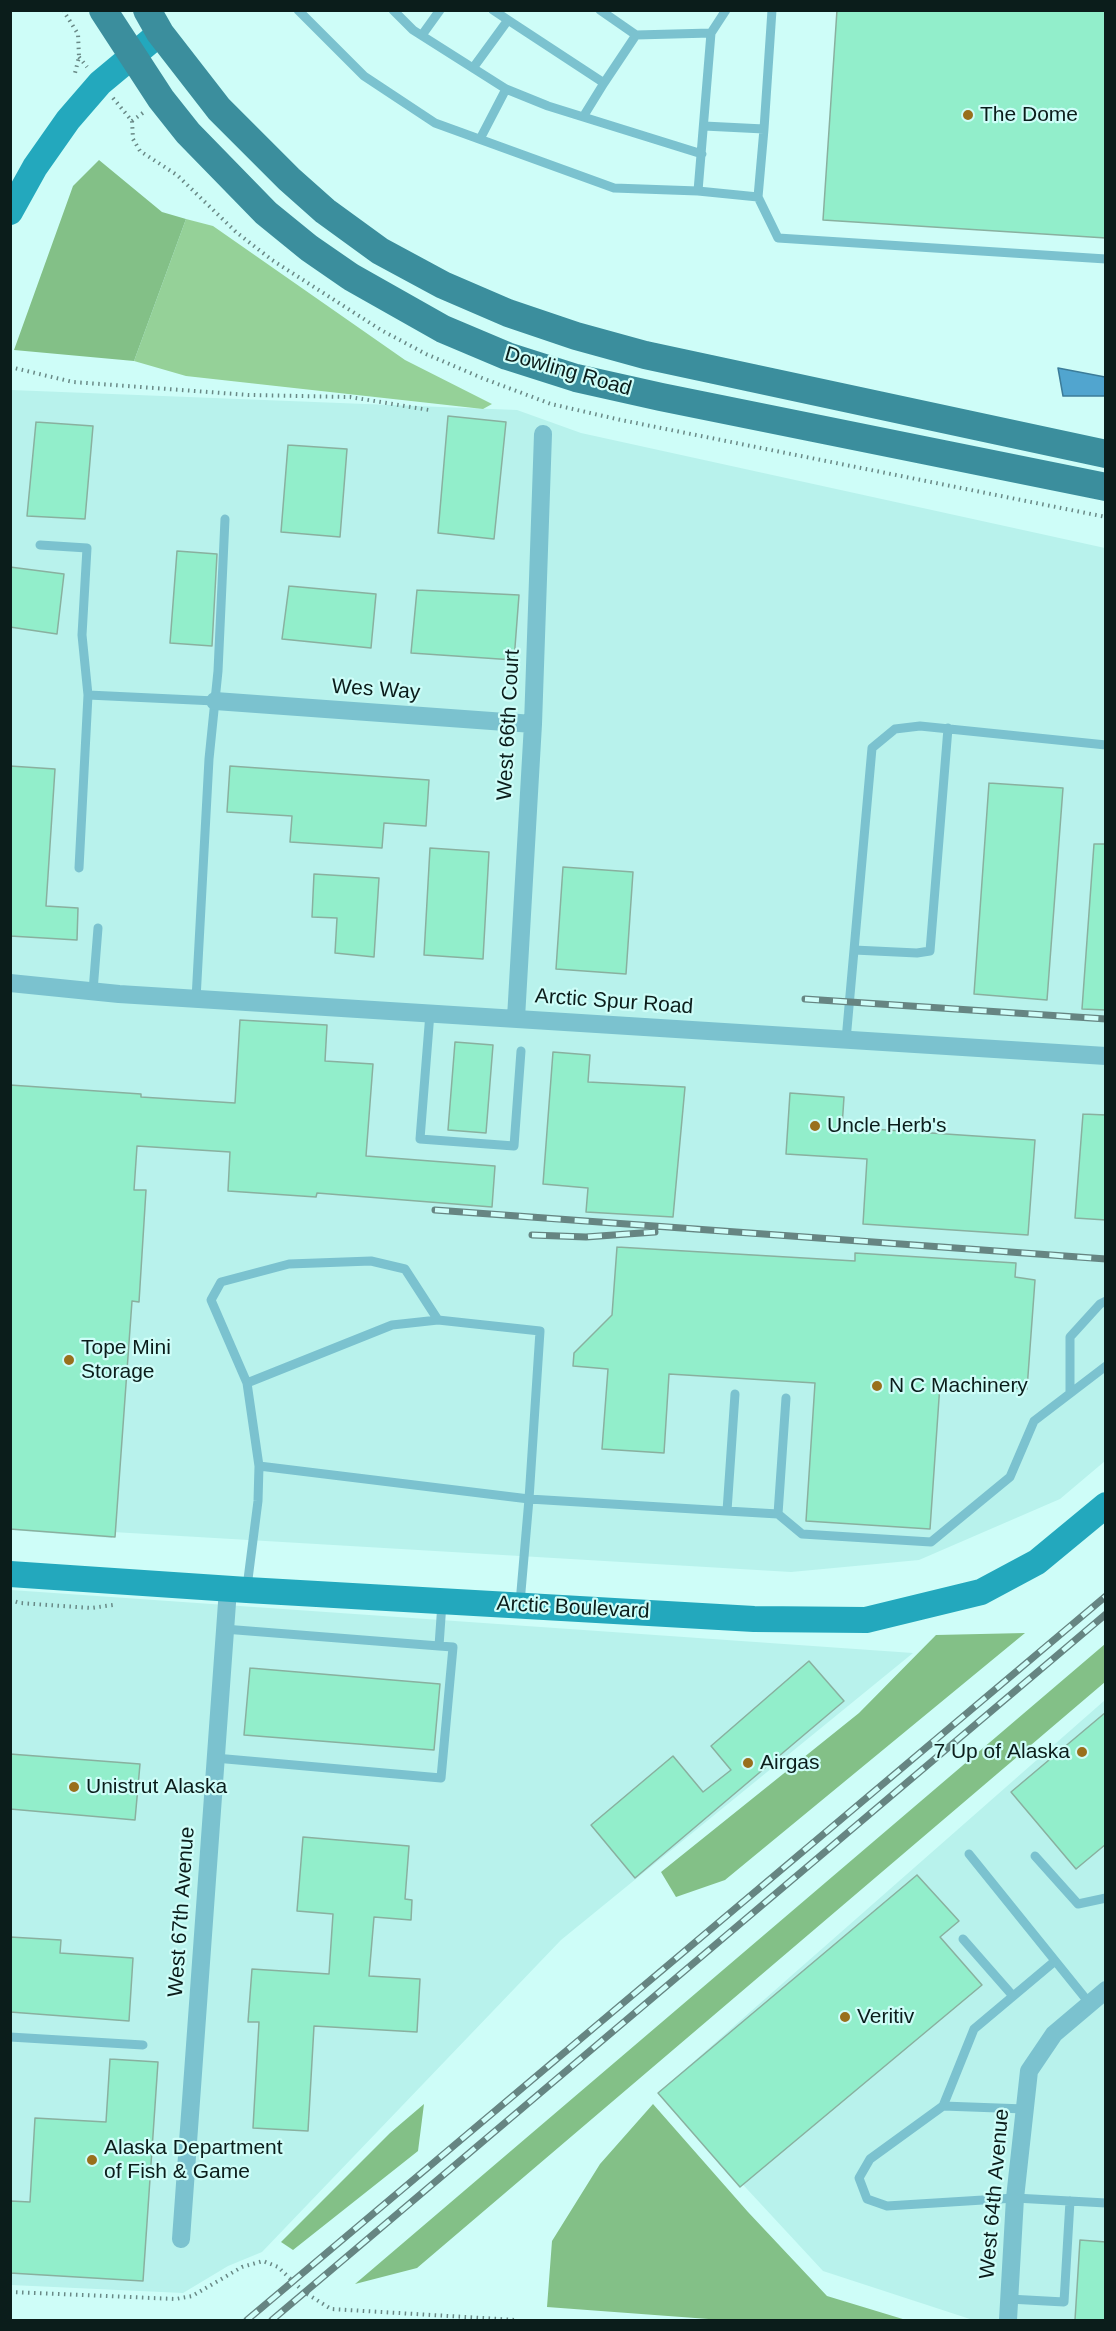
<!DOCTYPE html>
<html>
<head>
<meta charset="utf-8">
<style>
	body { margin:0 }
	#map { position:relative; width:1116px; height:2331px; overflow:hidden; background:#cefdf8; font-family:Arial,sans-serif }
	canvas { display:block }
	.frame { position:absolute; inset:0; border:12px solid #0b1d1b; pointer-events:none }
</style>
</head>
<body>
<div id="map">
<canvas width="1116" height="2331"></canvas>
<div class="frame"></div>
</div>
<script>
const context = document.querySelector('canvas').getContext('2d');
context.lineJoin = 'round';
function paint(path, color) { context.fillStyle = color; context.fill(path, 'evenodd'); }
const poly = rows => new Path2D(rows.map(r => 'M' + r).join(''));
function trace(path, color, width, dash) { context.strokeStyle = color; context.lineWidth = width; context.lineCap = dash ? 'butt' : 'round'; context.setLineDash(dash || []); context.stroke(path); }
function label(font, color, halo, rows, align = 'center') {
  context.font = font + ' Arial,sans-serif'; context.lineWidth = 4.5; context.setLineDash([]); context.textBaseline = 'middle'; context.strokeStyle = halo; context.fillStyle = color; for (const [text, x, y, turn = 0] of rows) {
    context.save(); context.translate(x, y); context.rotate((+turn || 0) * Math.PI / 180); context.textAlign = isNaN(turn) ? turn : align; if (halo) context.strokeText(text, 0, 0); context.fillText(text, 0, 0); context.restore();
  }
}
paint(poly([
	[11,390,517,410,581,433,1105,548,1105,1461,1060,1499,919,1560,791,1572,113,1532,112,1538,11,1530],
	[11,1590,913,1653,561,1940,262,2252,228,2266,183,2293,11,2285],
	[1105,1700,1105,2320,973,2320,823,2271,658,2093]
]), '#b8f2ec');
paint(poly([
	[186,219,213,226,405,360,492,404,483,409,186,376,134,361]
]), '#95d198');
paint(poly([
	[99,160,162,212,186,219,134,361,14,350,73,186],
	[1025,1633,725,1880,676,1897,661,1872,859,1713,936,1635],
	[1105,1644,1105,1682,417,2268,355,2284],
	[424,2104,418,2151,293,2250,281,2242,390,2133],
	[653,2104,748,2212,827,2296,906,2320,722,2320,547,2307,552,2241,600,2164]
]), '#83c087');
const water = poly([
	[1058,368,1105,377,1105,396,1063,396,1058,368]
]);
paint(water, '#51a5cf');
trace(water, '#3c7c99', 1.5);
const building = poly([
	[837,10,1106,10,1106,238,823,220,837,10],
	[448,416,506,422,494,539,438,533,448,416],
	[36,422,93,426,85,519,27,516,36,422],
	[288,445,347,449,340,537,281,532,288,445],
	[177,551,217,554,212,646,170,643,177,551],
	[10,567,64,574,57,634,10,627,10,567],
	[289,586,376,594,371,648,282,639,289,586],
	[417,590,519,595,514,660,411,653,417,590],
	[10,766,55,769,46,906,78,908,77,940,10,936,10,766],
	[230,766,429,780,426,826,384,823,382,848,290,842,292,816,227,812,230,766],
	[989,783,1063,788,1047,1000,974,994,989,783],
	[1094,844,1106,844,1106,1010,1082,1009,1094,844],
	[430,848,489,852,483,959,424,955,430,848],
	[563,867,633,872,626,974,556,969,563,867],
	[314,874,379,878,374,957,335,953,337,918,312,917,314,874],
	[240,1020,327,1025,325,1061,373,1064,366,1156,495,1166,492,1207,317,1193,316,1197,228,1191,230,1152,137,1146,134,1190,146,1190,139,1302,132,1301,115,1537,10,1529,10,1085,141,1094,141,1097,235,1103,240,1020],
	[455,1042,493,1045,486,1133,448,1130,455,1042],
	[553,1052,590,1055,588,1082,685,1087,673,1217,586,1212,588,1188,543,1184,553,1052],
	[790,1093,844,1097,842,1127,1035,1140,1028,1235,863,1224,867,1159,786,1154,790,1093],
	[1083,1114,1106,1115,1106,1220,1075,1218,1083,1114],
	[617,1247,855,1261,855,1253,1016,1263,1015,1277,1035,1280,1027,1389,940,1384,930,1529,806,1521,815,1383,669,1374,664,1453,602,1449,608,1369,573,1366,574,1353,612,1315,617,1247],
	[809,1661,844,1701,635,1878,591,1825,673,1756,703,1792,731,1770,711,1746,809,1661],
	[250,1668,440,1684,434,1750,244,1735,250,1668],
	[1106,1712,1106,1844,1076,1869,1011,1792,1106,1712],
	[10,1754,140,1764,135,1820,10,1809,10,1754],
	[303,1837,409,1846,405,1899,412,1900,411,1920,374,1917,369,1976,420,1979,417,2032,314,2026,308,2131,253,2128,259,2022,248,2022,252,1969,329,1974,333,1914,297,1911,303,1837],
	[917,1875,959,1921,940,1937,982,1985,740,2187,658,2093,917,1875],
	[10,1937,61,1940,60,1953,133,1958,129,2021,10,2012,10,1937],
	[110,2059,158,2062,143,2281,10,2273,10,2201,30,2202,35,2118,106,2122,110,2059],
	[1080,2240,1106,2242,1106,2320,1075,2320,1080,2240]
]);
paint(building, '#92eecb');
trace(building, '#89b09f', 1.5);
trace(poly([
	[63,10,78,34,79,57,74,77],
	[79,57,87,67],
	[113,98,132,121,133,139,140,151,177,175,236,232,272,260,381,330,426,354,482,378,551,404,621,420,1106,517],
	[132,121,144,112],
	[10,367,73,382,249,395,350,397,429,410],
	[10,1600,20,1603,91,1608,113,1605],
	[10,2292,176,2299,192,2296,242,2267,263,2261,278,2267,304,2292,331,2309,516,2320]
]), '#698986', 4, [1.5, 4.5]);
trace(poly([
	[298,10,364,76,435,123,614,188,698,191,758,197,764,129,704,126],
	[393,10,413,30,506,89,548,106,702,154],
	[493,10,508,20],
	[600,10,636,35],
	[711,33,726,10],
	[422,35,440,10],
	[473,68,508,20,604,83,583,117],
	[604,83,636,35,711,33,698,191],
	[764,129,772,10],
	[480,139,506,89],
	[758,197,778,238,1106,259],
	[40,545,87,548,82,635,88,695],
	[79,868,88,695,215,701],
	[854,950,917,953,930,951,948,728],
	[93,991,98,928],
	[196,999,209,759,218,671,225,519],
	[430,1013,420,1139,514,1146,521,1051],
	[846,1040,872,748,895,729,920,726,1106,745],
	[247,1383,211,1300,221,1282,289,1264,371,1261,405,1269,438,1320],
	[1070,1393,1070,1337,1100,1304,1106,1301],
	[727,1511,778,1514,786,1398],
	[778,1514,802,1534,931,1542,1010,1477,1034,1421,1106,1366],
	[247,1587,258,1501,259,1466,247,1383,392,1325,438,1320,540,1331,529,1499,259,1466],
	[520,1603,529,1499,727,1511,735,1394],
	[224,1629,439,1646,442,1603],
	[215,1758,441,1778,453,1647,439,1646],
	[969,1854,1090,2004],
	[1035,1856,1078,1904,1106,1898],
	[963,1939,1013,1996],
	[10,2037,143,2045],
	[943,2106,870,2159,859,2178,867,2199,887,2206,1015,2198,1106,2203],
	[1025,2109,943,2106,974,2029,1055,1961],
	[1009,2299,1064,2302,1070,2201]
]), '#7bc2cf', 9);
trace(poly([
	[215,701,533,724],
	[10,983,119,994,1106,1056],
	[516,1018,533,724,543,434],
	[181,2239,228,1589],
	[1008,2320,1015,2198,1029,2071,1054,2034,1106,1990]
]), '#7bc2cf', 18);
trace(poly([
	[10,212,35,167,68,120,100,83,160,33],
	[10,1574,247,1590,754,1619,866,1620,981,1592,1037,1562,1106,1505]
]), '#23a8bd', 26);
trace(poly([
	[103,10,161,99,188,133,266,213,309,248,351,277,443,329,507,356,576,378,661,397,1106,487],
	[147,10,160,33,219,109,289,179,325,211,380,251,443,285,508,313,576,336,645,355,1106,454]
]), '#3b8e9d', 28);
const rail = poly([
	[805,999,1106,1019],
	[435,1210,1106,1259],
	[532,1235,586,1237,655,1232],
	[247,2320,1106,1596],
	[272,2320,1106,1614]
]);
trace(rail, '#668582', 7);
trace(rail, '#cefdf8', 4.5, [14]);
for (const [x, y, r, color] of [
	[968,115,6,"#99701c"],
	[815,1126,6,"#99701c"],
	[69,1360,6,"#99701c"],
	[877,1386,6,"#99701c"],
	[1082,1752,6,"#99701c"],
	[748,1763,6,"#99701c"],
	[74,1787,6,"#99701c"],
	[845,2017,6,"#99701c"],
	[92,2160,6,"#99701c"]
]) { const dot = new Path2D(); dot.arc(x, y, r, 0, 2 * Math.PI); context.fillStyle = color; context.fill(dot); trace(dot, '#cefdf8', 2); }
label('21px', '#0b1d1b', '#cefdf8', [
	["The Dome",980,115],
	["Uncle Herb's",827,1126],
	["Tope Mini",81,1348],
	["Storage",81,1372],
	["N C Machinery",889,1386],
	["7 Up of Alaska",1070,1752,"right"],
	["Airgas",760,1763],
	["Unistrut Alaska",86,1787],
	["Veritiv",857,2017],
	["Alaska Department",104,2148],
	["of Fish & Game",104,2172]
], 'left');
label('21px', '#0b1d1b', '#cefdf8', [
	["Dowling Road",568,372,16],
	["Wes Way",376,690,4],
	["West 66th Court",509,725,-87],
	["Arctic Spur Road",614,1002,4],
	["Arctic Boulevard",573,1608,3],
	["West 67th Avenue",182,1912,-86],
	["West 64th Avenue",995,2194,-85]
]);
</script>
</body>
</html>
